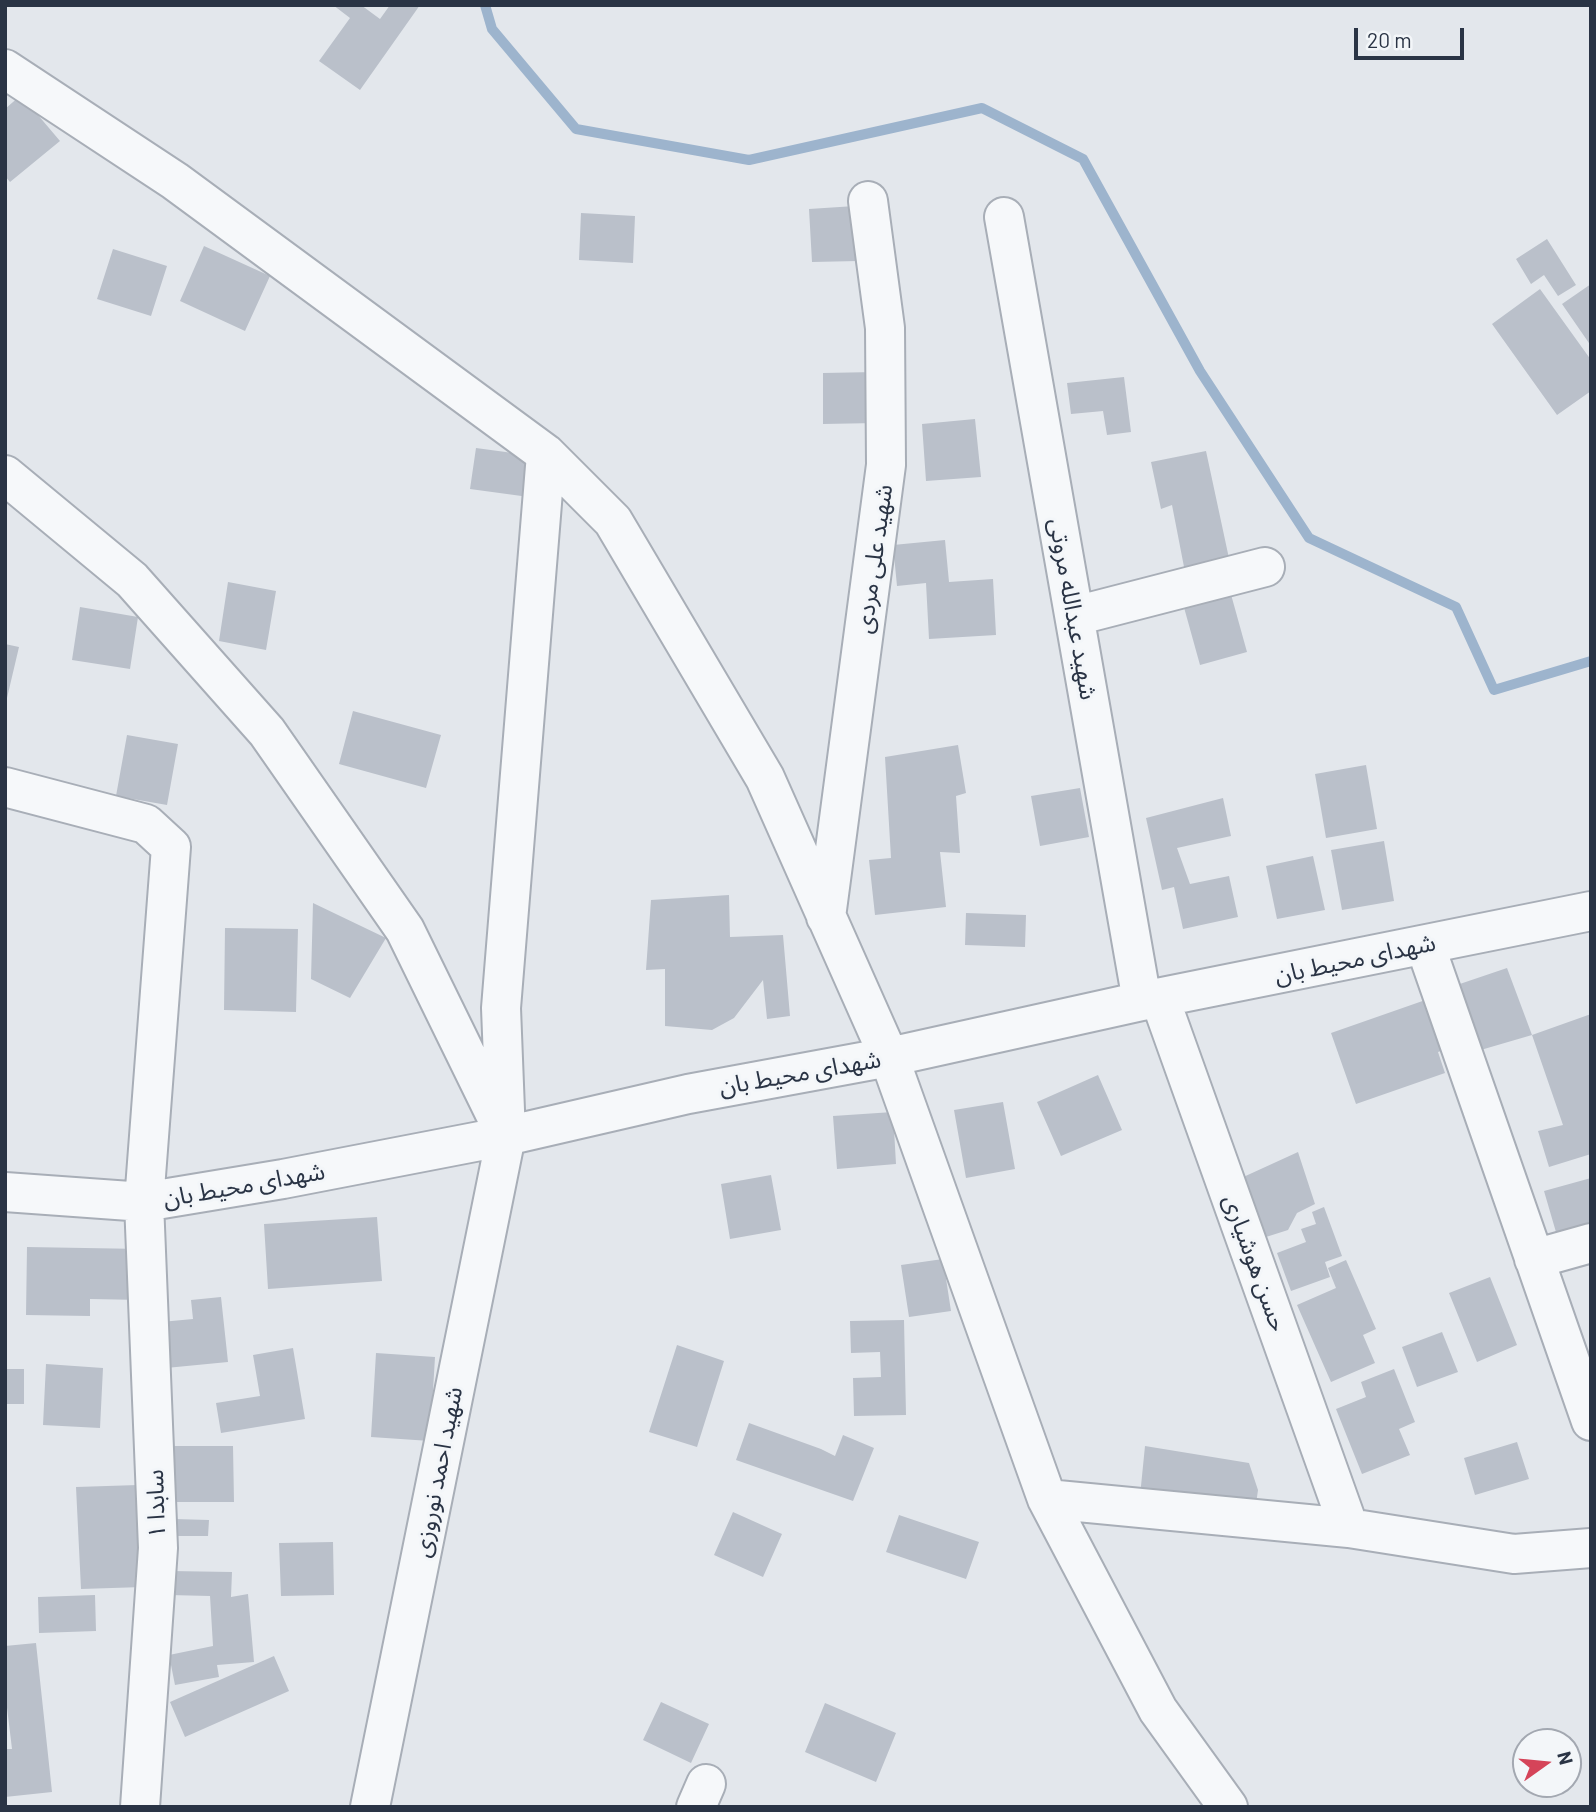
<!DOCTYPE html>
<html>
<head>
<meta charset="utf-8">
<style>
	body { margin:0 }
	#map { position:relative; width:1596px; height:1812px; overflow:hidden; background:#e3e7ec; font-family:Barlow,sans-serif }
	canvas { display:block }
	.frame { position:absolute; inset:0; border:7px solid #2a3445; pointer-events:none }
	.north { position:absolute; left:1512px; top:1728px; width:70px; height:70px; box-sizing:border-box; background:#f3f6f9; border:2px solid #a3a8b1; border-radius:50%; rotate:75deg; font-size:19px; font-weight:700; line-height:28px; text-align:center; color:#2a3445 }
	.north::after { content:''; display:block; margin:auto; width:24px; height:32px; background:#d54459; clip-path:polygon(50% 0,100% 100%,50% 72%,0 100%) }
	.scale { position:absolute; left:1354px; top:28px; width:110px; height:32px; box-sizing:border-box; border:4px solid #2a3445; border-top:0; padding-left:9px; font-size:21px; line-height:24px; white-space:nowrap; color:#2a3445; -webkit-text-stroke:5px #f3f6f9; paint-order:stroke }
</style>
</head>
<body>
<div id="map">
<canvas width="1596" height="1812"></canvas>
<div class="frame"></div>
<div class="north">N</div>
<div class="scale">20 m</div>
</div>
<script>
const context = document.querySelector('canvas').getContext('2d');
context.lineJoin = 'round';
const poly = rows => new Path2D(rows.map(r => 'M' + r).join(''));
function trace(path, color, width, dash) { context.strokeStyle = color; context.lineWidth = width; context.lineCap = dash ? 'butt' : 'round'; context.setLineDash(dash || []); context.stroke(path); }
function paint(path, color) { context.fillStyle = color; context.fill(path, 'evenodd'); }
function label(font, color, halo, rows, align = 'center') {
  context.font = font + ' Barlow,"Noto Sans Arabic",sans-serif'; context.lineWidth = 6; context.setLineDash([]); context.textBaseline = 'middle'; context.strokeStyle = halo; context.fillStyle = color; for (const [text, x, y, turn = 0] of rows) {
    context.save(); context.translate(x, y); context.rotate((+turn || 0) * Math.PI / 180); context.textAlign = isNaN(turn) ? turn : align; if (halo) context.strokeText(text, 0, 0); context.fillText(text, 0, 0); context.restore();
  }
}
trace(poly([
	[485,5,492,29,576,129,749,160,982,108,1083,159,1200,371,1309,538,1456,607,1494,690,1591,661]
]), '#9db4cd', 10);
paint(poly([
	[333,5,361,5,380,19,390,5,420,5,360,90,319,61,350,18],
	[21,95,60,141,10,182,5,176,5,109],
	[855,206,858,261,812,262,809,209],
	[581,213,635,216,633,263,579,260],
	[1547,239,1576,285,1558,296,1544,275,1531,284,1516,259],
	[204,246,270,276,245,331,180,301],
	[113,249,167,266,151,316,97,299],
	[1591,284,1591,346,1562,304],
	[1540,289,1591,360,1591,391,1557,415,1492,324],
	[876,372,877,423,823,424,823,373],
	[1124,377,1131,432,1107,435,1103,411,1071,414,1067,383],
	[975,419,981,477,926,481,922,424],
	[476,448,535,456,529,497,470,489],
	[1206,451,1230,563,1185,572,1172,505,1161,509,1151,462],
	[945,540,949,582,993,579,996,635,929,639,926,583,897,586,893,545],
	[1227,580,1247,652,1200,665,1180,593],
	[228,582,276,591,266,650,219,641],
	[80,607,138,617,130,669,72,660],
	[5,644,19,647,7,698,5,698],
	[353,711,441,735,426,788,339,764],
	[127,735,178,744,167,805,116,796],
	[958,745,966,793,956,796,960,853,940,852,946,907,875,915,869,860,891,858,885,757],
	[1366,765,1377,829,1326,838,1315,774],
	[1080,788,1089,837,1040,846,1031,796],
	[1223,798,1231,836,1177,848,1190,884,1229,876,1238,917,1183,929,1174,887,1162,890,1146,818],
	[1384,841,1394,901,1342,910,1331,850],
	[1313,856,1325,910,1277,919,1266,866],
	[729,895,730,937,783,935,790,1016,767,1019,763,980,734,1018,712,1030,665,1026,665,969,646,970,651,900],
	[313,903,386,938,350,998,311,979],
	[966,913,1026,915,1025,947,965,945],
	[225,928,298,929,296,1012,224,1010],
	[1507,968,1532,1035,1467,1054,1445,989],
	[1434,997,1452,1047,1438,1052,1445,1073,1356,1104,1331,1033],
	[1591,1014,1591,1154,1549,1167,1538,1131,1563,1125,1532,1035],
	[1098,1075,1122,1130,1061,1156,1037,1102],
	[1003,1102,1015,1169,966,1178,954,1110],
	[893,1112,896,1164,837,1169,833,1116],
	[1298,1152,1315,1204,1297,1213,1288,1230,1266,1237,1239,1179],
	[771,1175,781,1230,730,1239,721,1184],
	[1591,1178,1591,1208,1589,1208,1591,1216,1591,1230,1558,1239,1544,1191],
	[1324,1207,1342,1256,1325,1262,1330,1277,1291,1291,1277,1253,1306,1242,1301,1229,1316,1224,1312,1212],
	[377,1217,382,1281,268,1289,264,1224],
	[27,1247,143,1249,143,1300,90,1299,90,1316,26,1315],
	[943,1259,951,1311,909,1317,901,1265],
	[1346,1260,1376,1329,1363,1335,1375,1363,1331,1382,1297,1305,1336,1288,1328,1268],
	[1490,1277,1517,1345,1477,1362,1449,1293],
	[221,1297,228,1362,166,1368,161,1322,193,1319,191,1300],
	[904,1320,906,1415,854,1416,853,1378,881,1377,880,1352,851,1353,850,1321],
	[1442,1332,1458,1372,1417,1387,1402,1347],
	[677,1345,724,1361,697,1447,649,1432],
	[293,1348,305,1419,221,1433,216,1403,260,1396,253,1355],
	[376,1353,435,1357,430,1441,371,1437],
	[46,1364,103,1368,100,1428,43,1425],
	[5,1369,24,1369,24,1404,5,1404],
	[1394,1369,1415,1422,1399,1429,1410,1455,1362,1474,1336,1409,1366,1397,1361,1382],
	[749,1423,821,1449,835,1456,843,1435,874,1448,853,1501,736,1460],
	[1517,1442,1529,1479,1475,1495,1464,1458],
	[168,1446,233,1446,234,1502,169,1502],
	[1145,1446,1249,1463,1258,1490,1254,1518,1140,1496],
	[138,1485,143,1587,81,1589,76,1487],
	[733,1512,782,1534,763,1577,714,1555],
	[899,1515,979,1542,966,1579,886,1552],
	[174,1519,209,1520,208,1536,173,1536],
	[333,1542,334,1595,281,1596,279,1543],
	[170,1571,232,1572,231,1597,248,1594,254,1662,217,1665,219,1677,175,1685,169,1655,213,1646,210,1596,169,1595],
	[95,1595,96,1631,39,1633,38,1597],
	[36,1643,52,1792,5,1797,5,1749,12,1749,5,1691,5,1646],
	[274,1656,289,1691,185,1737,170,1702],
	[661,1702,709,1724,691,1763,643,1740],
	[825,1703,896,1733,876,1782,805,1752]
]), '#bac0ca');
const minor = poly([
	[5,69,175,181,546,454,613,521,765,778,889,1057,1047,1499,1158,1710,1228,1807],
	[1004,217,1142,1001],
	[5,475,132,580,267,732,405,930,499,1122],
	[1075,616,1265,567],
	[5,787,146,824,171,847,144,1202,158,1548,140,1807],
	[826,917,886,465,885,328,868,201],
	[1425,945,1591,1421],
	[1160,999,1349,1528],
	[5,1192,144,1202,283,1179,506,1136,688,1094,889,1057,1142,1001,1591,911],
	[1534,1259,1591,1243],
	[1047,1499,1349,1528,1514,1554,1591,1548],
	[370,1807,506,1136,501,1008,546,454],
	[696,1807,706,1784]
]);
trace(minor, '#a8aeb7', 42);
trace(minor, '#f6f8fa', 38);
label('24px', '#2a3445', '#f3f6f9', [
	["شهید علی مردی",874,559,-82],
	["شهید عبدالله مروتی",1073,609,80],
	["شهدای محیط بان",1355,959,-12],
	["شهدای محیط بان",800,1073,-10],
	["شهدای محیط بان",244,1185,-10],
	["حسن هوشیاری",1255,1263,70],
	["شهید احمد نوروزی",438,1472,-79],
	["سابدا ۱",156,1504,-92]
]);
</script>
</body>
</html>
